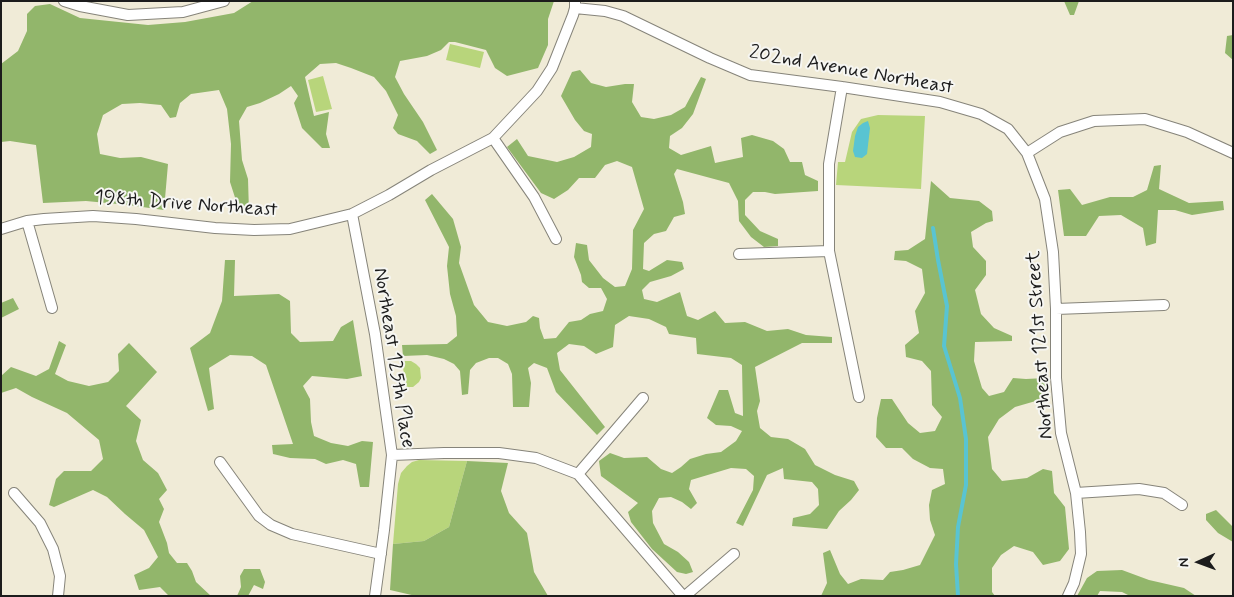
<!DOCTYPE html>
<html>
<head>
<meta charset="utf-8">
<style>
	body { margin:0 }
	#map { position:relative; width:1234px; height:597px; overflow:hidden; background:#f0ebd7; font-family:Mynerve,sans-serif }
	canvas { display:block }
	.frame { position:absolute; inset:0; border:2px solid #1c1c1c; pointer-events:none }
	.north { position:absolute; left:1174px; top:537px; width:50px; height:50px; -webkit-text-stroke:4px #f6f6f2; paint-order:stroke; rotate:268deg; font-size:14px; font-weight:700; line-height:20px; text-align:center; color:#1c1c1c }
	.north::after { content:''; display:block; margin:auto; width:18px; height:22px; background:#1c1c1c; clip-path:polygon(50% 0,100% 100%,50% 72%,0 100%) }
</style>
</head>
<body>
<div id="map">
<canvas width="1234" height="597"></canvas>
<div class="frame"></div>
<div class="north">N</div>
</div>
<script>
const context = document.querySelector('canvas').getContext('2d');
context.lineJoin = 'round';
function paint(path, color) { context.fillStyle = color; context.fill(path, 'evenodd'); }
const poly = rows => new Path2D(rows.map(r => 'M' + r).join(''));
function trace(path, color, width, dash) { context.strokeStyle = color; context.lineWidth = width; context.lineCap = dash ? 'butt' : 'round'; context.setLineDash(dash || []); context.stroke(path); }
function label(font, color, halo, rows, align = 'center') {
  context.font = font + ' Mynerve,sans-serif'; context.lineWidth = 4; context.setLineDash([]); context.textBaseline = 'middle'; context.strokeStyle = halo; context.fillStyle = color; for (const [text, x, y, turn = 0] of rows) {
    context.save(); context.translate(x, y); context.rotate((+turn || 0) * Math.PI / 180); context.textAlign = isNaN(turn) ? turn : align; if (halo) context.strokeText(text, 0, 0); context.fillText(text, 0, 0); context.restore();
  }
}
paint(poly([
	[450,44,484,52,480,68,446,60],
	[323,76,332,109,316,112,308,80],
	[878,115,925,116,921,189,836,185,838,162,845,162,852,132,861,119],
	[402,361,411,361,416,364,420,368,421,378,419,382,413,387,406,387],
	[419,460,467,461,449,527,424,541,393,544,398,484,401,473,407,466,412,462]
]), '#b8d57b');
paint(poly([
	[253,1,554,1,548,19,548,45,538,68,507,76,495,68,486,50,455,42,449,42,441,50,427,56,400,61,395,77,404,94,423,122,437,150,430,154,417,141,398,134,393,128,398,115,386,91,374,77,351,68,336,63,320,64,305,77,314,116,329,112,326,134,330,148,322,148,302,128,294,103,298,96,291,86,279,94,260,103,247,107,239,121,242,160,248,179,249,212,240,213,230,182,231,144,227,109,219,90,191,94,180,103,176,117,170,118,161,105,140,103,122,104,103,115,97,134,100,154,120,158,141,157,168,164,164,210,128,205,86,201,43,203,36,145,10,141,1,142,1,64,18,51,27,31,27,14,35,6,50,4,80,18,148,25,185,22,234,13],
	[1064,1,1079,1,1074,15,1070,15],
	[1233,35,1233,60,1225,53,1227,36],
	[580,70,591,83,606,87,625,84,634,84,632,102,641,117,654,119,671,115,685,107,701,77,706,79,693,114,682,128,670,136,669,148,681,155,711,146,715,163,743,157,741,138,752,135,773,141,784,149,790,162,802,162,805,175,818,181,818,191,775,194,765,192,753,192,745,200,745,215,760,231,778,239,778,246,764,247,751,237,739,221,738,201,729,183,677,169,674,174,683,202,685,214,674,217,666,231,654,234,644,243,643,269,649,271,667,260,682,262,684,269,671,276,650,282,642,290,644,299,657,302,680,292,687,316,698,320,715,311,725,323,745,322,767,331,788,329,806,335,832,337,832,343,802,343,755,367,760,401,757,411,760,428,771,437,788,439,805,449,815,465,835,475,854,481,859,490,851,500,839,511,827,529,792,526,793,518,810,514,819,505,818,489,812,482,784,479,783,468,767,475,743,526,736,523,753,490,754,476,746,469,731,468,691,480,689,489,697,503,691,509,682,502,671,497,659,498,652,511,653,523,664,544,678,552,689,562,693,572,686,574,677,572,652,549,631,522,628,512,638,503,601,476,599,461,610,453,624,458,647,457,661,469,672,473,681,467,690,459,706,454,721,452,736,441,742,431,731,426,716,425,707,418,719,390,728,390,735,413,743,416,742,365,731,358,697,354,696,338,669,334,666,327,649,319,629,316,615,325,613,347,596,354,584,346,569,344,557,353,560,370,605,427,597,435,556,392,547,368,534,363,528,368,531,383,529,407,513,407,512,374,508,364,498,358,489,358,476,363,470,370,468,394,462,395,460,371,454,364,444,359,427,355,403,356,402,345,447,344,457,336,456,316,450,294,447,266,449,247,425,200,432,194,453,219,461,247,459,263,474,305,488,322,507,326,526,322,533,316,539,318,540,328,544,339,556,338,569,322,581,320,590,314,603,311,607,299,601,288,589,288,582,282,581,275,574,257,576,243,587,245,589,260,603,278,615,287,625,286,632,269,633,230,644,209,632,167,617,161,605,165,595,178,579,178,568,190,554,199,541,193,507,147,517,139,528,156,557,162,574,157,591,147,592,134,584,131,575,120,561,96,572,72],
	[1161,165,1159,189,1189,203,1223,201,1224,210,1192,215,1175,210,1158,210,1156,243,1146,246,1143,228,1121,215,1099,216,1086,236,1064,236,1058,190,1070,189,1082,205,1110,197,1133,197,1147,190,1154,166],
	[931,181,950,198,979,201,992,211,993,221,986,223,971,232,973,247,986,261,986,275,975,290,981,314,994,328,1012,336,1012,341,975,342,974,361,982,388,989,396,1004,392,1013,378,1026,379,1045,378,1046,398,1015,407,999,419,988,437,992,469,1002,481,1027,478,1043,469,1052,471,1054,493,1065,507,1069,549,1060,561,1043,565,1033,552,1014,546,1001,555,992,568,992,592,995,596,821,596,827,583,823,553,830,550,840,574,848,584,861,579,883,580,890,572,903,570,920,565,935,535,930,520,929,505,932,490,945,484,943,469,930,468,913,459,902,448,886,448,876,437,877,418,881,399,892,399,908,423,920,433,935,431,942,417,932,405,931,371,922,361,906,357,905,345,919,333,915,311,925,293,922,269,906,261,894,260,895,251,908,250,925,239],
	[225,260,235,260,234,296,279,294,290,301,291,333,300,342,333,341,341,327,353,320,362,376,347,379,312,376,303,386,310,399,311,422,314,436,331,443,348,446,362,441,373,442,369,487,360,487,356,464,343,460,326,464,315,459,290,458,273,454,272,445,293,444,266,365,252,356,230,355,209,368,214,409,208,411,190,348,210,333,222,301],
	[13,298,19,309,1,318,1,303],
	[59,341,66,345,55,374,68,381,89,386,108,382,119,371,118,354,129,343,157,372,126,406,141,420,136,441,143,460,158,473,167,490,159,499,164,509,159,522,167,543,169,553,177,563,187,563,192,571,196,582,211,596,169,596,160,587,139,590,134,575,149,568,158,557,144,530,125,514,107,497,93,490,54,507,49,505,56,479,64,471,91,471,103,459,99,440,67,413,32,397,16,388,1,393,1,376,11,367,36,376,49,369],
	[467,461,508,463,501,491,509,513,527,533,534,572,548,596,416,596,390,590,393,544,424,541,449,527],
	[1216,510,1233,527,1233,542,1218,533,1206,520,1206,514],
	[244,569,260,569,265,582,263,589,254,585,248,596,237,596,241,587,240,576],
	[1122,570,1149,580,1184,588,1196,596,1130,596,1122,592,1100,591,1097,596,1077,596,1087,578,1097,571]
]), '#92b66b');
paint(poly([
	[868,121,870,128,867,154,862,158,855,157,853,151,855,136,858,127,863,123]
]), '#59c4d2');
trace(poly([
	[933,228,938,260,947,306,944,346,960,398,966,439,966,485,958,527,956,564,958,596]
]), '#59c4d2', 4);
const minor = poly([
	[64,1,80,6,128,15,183,12,224,1],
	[575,8,605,11,623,16,710,58,750,75,842,87,940,102,981,114,1008,129,1027,153,1045,199,1053,252,1056,309,1056,378,1061,433,1076,493,1080,532,1081,554,1074,583,1068,596],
	[842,87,829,164,829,251,859,397],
	[493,138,534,197,556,239],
	[1027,153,1060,132,1094,121,1145,119,1187,132,1233,153],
	[352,214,375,334,392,455,384,530,375,596],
	[27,221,52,308],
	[1,229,27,221,44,219,93,216,136,219,215,228,254,230,290,229,352,214,389,195,431,170,493,138,537,91,552,68,573,15,575,8,575,2],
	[739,254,829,251],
	[1056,309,1164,305],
	[392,455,444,453,499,453,536,458,578,474,683,596],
	[220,462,259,516,271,525,292,534,381,554],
	[578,474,643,398],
	[14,493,40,523,53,549,60,576,58,596],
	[1076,493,1139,489,1164,493,1182,505],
	[685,596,734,554]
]);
trace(minor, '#86847a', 12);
trace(minor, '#fff', 10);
label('20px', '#1c1c1c', '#f6f6f2', [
	["202nd Avenue Northeast",851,71,10],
	["198th Drive Northeast",186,205,4],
	["Northeast 121st Street",1041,345,-94],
	["Northeast 125th Place",393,358,81]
]);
</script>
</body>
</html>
